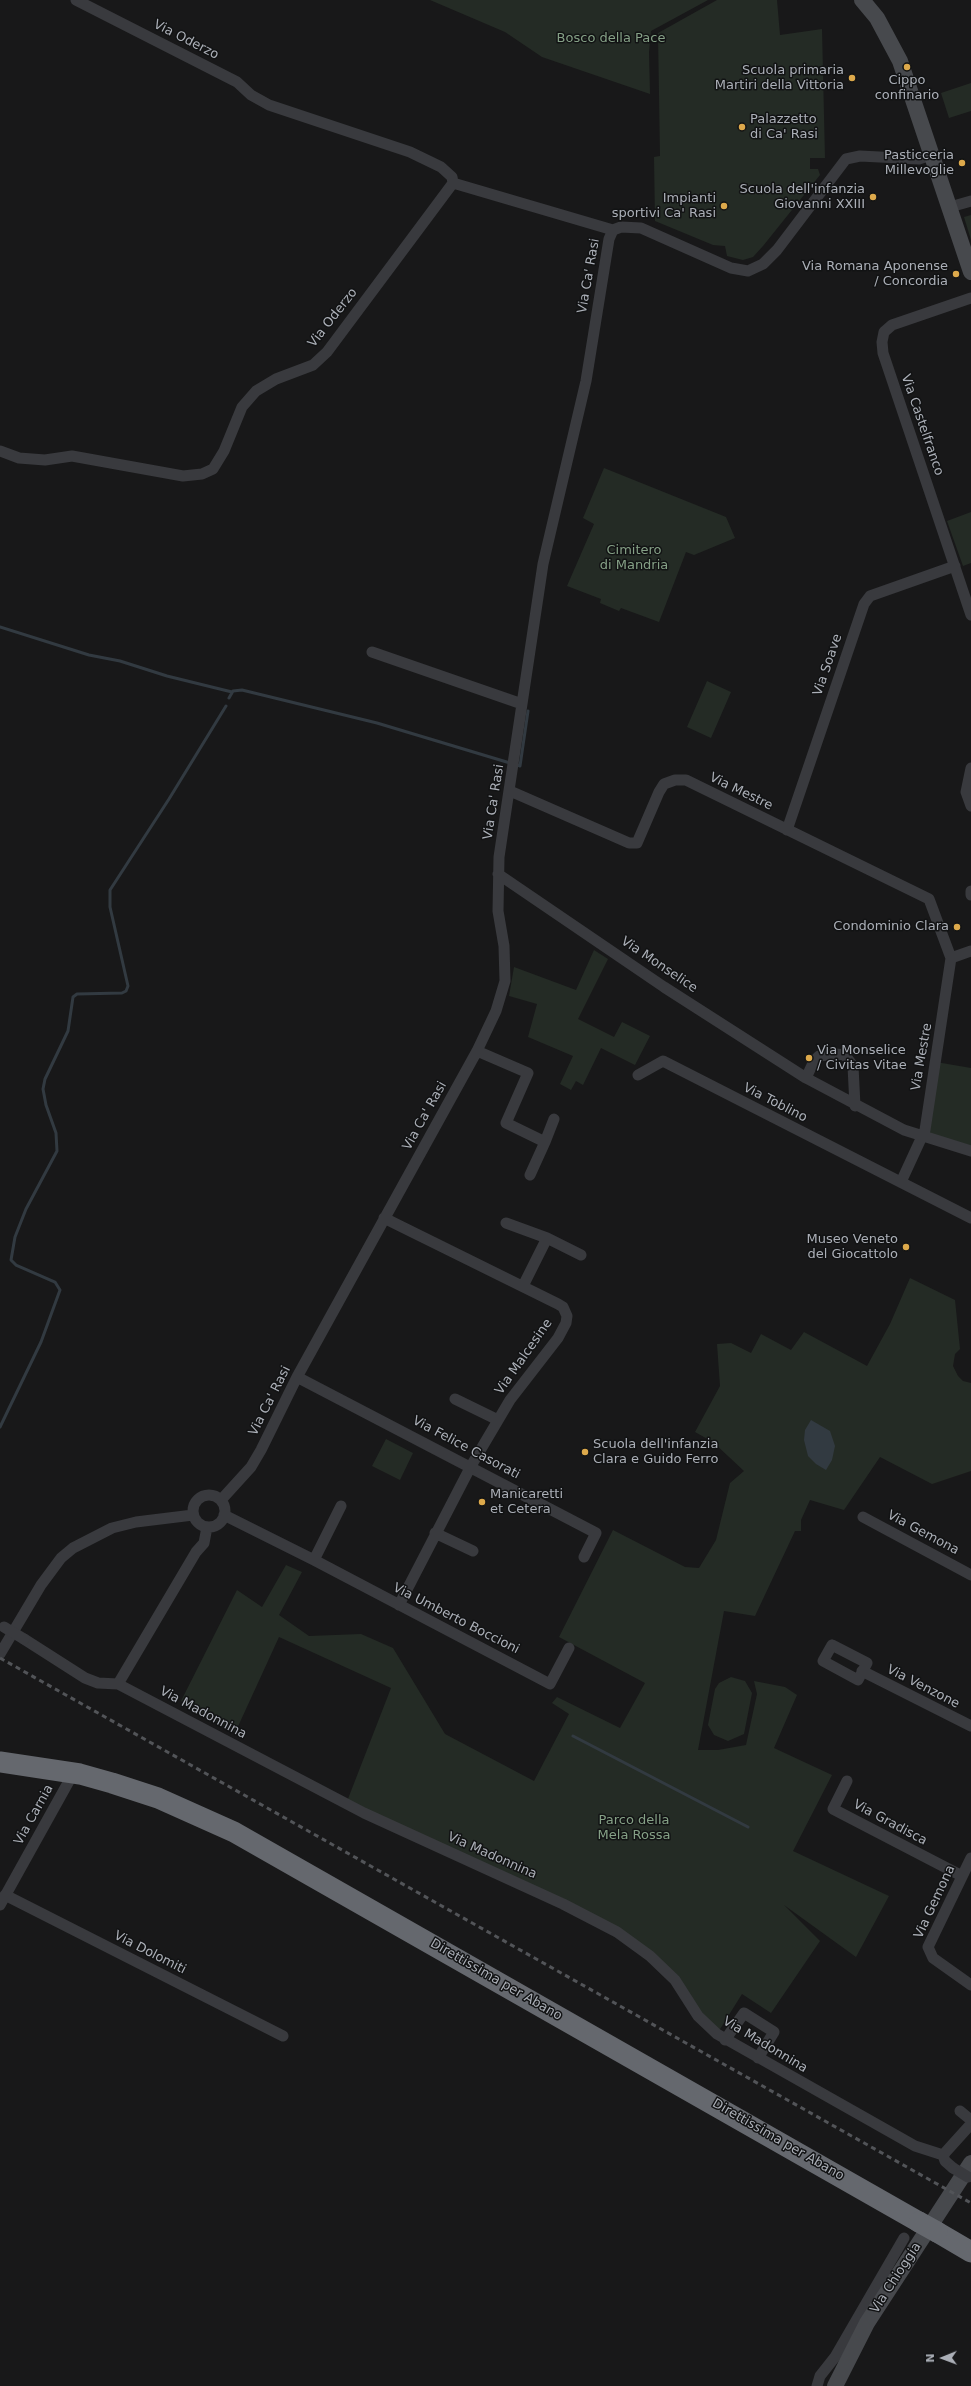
<!DOCTYPE html>
<html>
<head>
<meta charset="utf-8">
<style>
	body { margin:0 }
	#map { position:relative; width:971px; height:2386px; overflow:hidden; background:#181819; font-family:"DejaVu Sans",sans-serif }
	canvas { display:block }
	.north { position:absolute; left:923px; top:2338px; width:40px; height:40px; -webkit-text-stroke:3px #121314; paint-order:stroke; rotate:269deg; font-size:11px; font-weight:700; line-height:16px; text-align:center; color:#abafb7 }
	.north::after { content:''; display:block; margin:auto; width:14px; height:18px; background:#abafb7; clip-path:polygon(50% 0,100% 100%,50% 72%,0 100%) }
</style>
</head>
<body>
<div id="map">
<canvas width="971" height="2386"></canvas>
<div class="north">N</div>
</div>
<script>
const context = document.querySelector('canvas').getContext('2d');
context.lineJoin = 'round';
function paint(path, color) { context.fillStyle = color; context.fill(path, 'evenodd'); }
const poly = rows => new Path2D(rows.map(r => 'M' + r).join(''));
function trace(path, color, width, dash) { context.strokeStyle = color; context.lineWidth = width; context.lineCap = dash ? 'butt' : 'round'; context.setLineDash(dash || []); context.stroke(path); }
function label(font, color, halo, rows, align = 'center') {
  context.font = font + ' "DejaVu Sans",sans-serif'; context.lineWidth = 3; context.setLineDash([]); context.textBaseline = 'middle'; context.strokeStyle = halo; context.fillStyle = color; for (const [text, x, y, turn = 0] of rows) {
    context.save(); context.translate(x, y); context.rotate((+turn || 0) * Math.PI / 180); context.textAlign = isNaN(turn) ? turn : align; if (halo) context.strokeText(text, 0, 0); context.fillText(text, 0, 0); context.restore();
  }
}
paint(poly([
	[430,0,708,0,651,31,649,52,650,94,542,57,505,32],
	[717,0,777,0,780,35,822,29,825,158,810,158,810,169,818,169,820,175,763,246,753,257,743,260,727,256,725,246,713,245,655,221,654,157,660,156,658,33],
	[971,83,971,111,949,118,941,93],
	[971,215,971,240,964,217],
	[604,468,726,517,735,538,694,555,686,552,659,622,621,608,619,611,600,603,601,599,567,586,594,524,583,518],
	[971,512,971,563,963,566,947,521],
	[707,681,731,692,711,738,687,727],
	[594,950,608,959,578,1019,614,1037,622,1022,650,1036,635,1065,601,1048,583,1085,576,1081,571,1090,560,1084,573,1056,528,1037,537,1004,509,996,514,967,576,990],
	[936,1062,971,1068,971,1151,922,1137],
	[910,1278,955,1300,960,1349,955,1354,953,1366,958,1376,963,1381,971,1383,971,1471,932,1484,880,1457,844,1510,810,1500,801,1520,801,1531,795,1531,755,1616,724,1611,698,1750,718,1750,746,1745,757,1694,754,1681,785,1687,797,1695,774,1748,832,1775,793,1851,889,1896,856,1957,784,1905,820,1941,771,2013,742,1994,717,2034,675,1980,631,1942,346,1804,391,1688,279,1637,235,1733,181,1701,237,1590,262,1607,286,1565,302,1572,279,1615,309,1636,361,1634,393,1648,445,1734,534,1781,569,1714,552,1703,557,1697,620,1728,645,1683,559,1637,613,1530,685,1567,699,1568,716,1540,730,1483,744,1471,713,1442,695,1432,720,1386,717,1344,731,1343,751,1353,761,1334,791,1350,804,1332,867,1366,890,1324],
	[386,1439,413,1453,400,1480,372,1466],
	[731,1677,745,1681,752,1693,744,1734,728,1741,714,1735,708,1725,715,1689,719,1683]
]), '#242b25');
paint(poly([
	[811,1420,830,1431,835,1446,832,1460,826,1470,816,1464,808,1456,804,1440,805,1430]
]), '#323a41');
trace(poly([
	[0,627,89,655,120,661,167,676,232,692],
	[229,698,233,691,242,690,377,723,510,763],
	[515,764,520,766,528,711],
	[0,1427,41,1342,60,1290,55,1282,16,1265,11,1260,15,1237,26,1209,57,1151,56,1133,46,1105,43,1089,45,1079,68,1031,73,997,77,994,122,993,126,991,128,986,110,907,110,890,169,799,226,706],
	[573,1736,748,1827]
]), '#323a41', 3);
trace(poly([
	[76,0,237,82,251,95,269,105,410,152,441,167,452,177,453,183],
	[950,207,971,201],
	[971,298,892,325,884,332,882,342,883,353,971,615],
	[0,451,19,458,45,460,72,456,183,476,202,474,213,469,224,451,242,407,256,391,276,379,313,365,327,352,453,183,613,230],
	[372,652,522,704],
	[971,768,966,792,971,806],
	[510,791,629,843,637,843,659,792,664,784,675,780,686,780,929,899,951,958,925,1130,901,1182],
	[787,830,864,604,870,596,955,566],
	[498,874,664,987,806,1078,904,1130,971,1151],
	[971,891,971,895],
	[951,958,971,951],
	[477,1051,528,1073,506,1123,545,1142,530,1175],
	[638,1075,663,1061,971,1218],
	[806,1078,814,1061,819,1056,836,1054,845,1055,853,1066,855,1106],
	[545,1142,554,1119],
	[384,1218,558,1304,563,1307,567,1316,566,1323,558,1338,510,1400,471,1466,399,1605],
	[506,1223,547,1238,581,1255],
	[523,1286,547,1238],
	[297,1377,596,1533,584,1557],
	[455,1399,498,1420],
	'193 1511a16 16 0 1 1 32 0a16 16 0 1 1-32 0Z',
	[221,1500,251,1467,261,1450,297,1377,477,1051,496,1011,505,981,504,946,498,911,499,857,522,704,543,564,586,381,609,239,613,230,621,227,641,228,731,268,748,271,763,264,777,250,846,159,860,156,919,159,933,154],
	[224,1515,314,1560,550,1684,569,1648],
	[863,1517,971,1575],
	[435,1533,473,1551],
	[314,1560,341,1506],
	[24,1639,85,1678,98,1683,118,1684,364,1813,563,1904,617,1932,650,1956,675,1980,698,2016,717,2034,915,2146,943,2155],
	[832,1645,867,1663,858,1680,823,1661,832,1645],
	[0,1654,41,1585,61,1558,73,1548,112,1528,136,1522,193,1515],
	[862,1671,971,1726],
	[118,1684,196,1552,204,1543,207,1527],
	[847,1781,833,1809,962,1876],
	[971,1858,928,1947,933,1958,971,1985],
	[5,1895,283,2036],
	[0,1905,69,1781],
	[725,2040,744,2013,774,2032,758,2058],
	[960,2111,971,2120],
	[943,2155,971,2124],
	[943,2155,945,2161,953,2168],
	[817,2386,820,2376,835,2357,904,2238]
]), '#393a3e', 11);
trace(poly([
	[862,0,877,18,900,61,971,272],
	[835,2386,867,2323,971,2163]
]), '#47494d', 16);
trace(poly([
	[0,1762,80,1774,112,1783,158,1798,234,1832,919,2222],
	[937,2232,971,2252]
]), '#65686e', 21);
trace(poly([
	[0,1658,971,2203]
]), '#525458', 3, [5, 4]);
trace(poly([
	[4,1627,24,1639],
	[953,2168,968,2177]
]), '#393a3e', 11);
trace(poly([
	[919,2222,937,2232]
]), '#65686e', 21);
for (const [x, y, r, color] of [
	[907,67,4,"#dda94b"],
	[852,78,4,"#dda94b"],
	[742,127,4,"#dda94b"],
	[962,163,4,"#dda94b"],
	[873,197,4,"#dda94b"],
	[724,206,4,"#dda94b"],
	[956,274,4,"#dda94b"],
	[957,927,4,"#dda94b"],
	[809,1058,4,"#dda94b"],
	[906,1247,4,"#dda94b"],
	[585,1452,4,"#dda94b"],
	[482,1502,4,"#dda94b"]
]) { const dot = new Path2D(); dot.arc(x, y, r, 0, 2 * Math.PI); context.fillStyle = color; context.fill(dot); trace(dot, '#121314', 1.5); }
label('13px', '#85a086', '#121314', [
	["Bosco della Pace",611,39],
	["Cimitero",634,551],
	["di Mandria",634,566],
	["Parco della",634,1821],
	["Mela Rossa",634,1836]
]);
label('13px', '#abafb7', '#121314', [
	["Via Oderzo",186,40,27],
	["Via Ca' Rasi",589,276,-80],
	["Via Oderzo",333,318,-52],
	["Via Castelfranco",922,425,71],
	["Via Soave",828,665,-71],
	["Via Mestre",741,792,26],
	["Via Ca' Rasi",494,802,-81],
	["Via Monselice",659,965,34],
	["Via Mestre",922,1057,-80],
	["Via Toblino",775,1103,27],
	["Via Ca' Rasi",425,1116,-61],
	["Via Malcesine",524,1357,-55],
	["Via Ca' Rasi",270,1401,-63],
	["Via Felice Casorati",466,1448,28],
	["Via Gemona",923,1533,28],
	["Via Umberto Boccioni",456,1619,27],
	["Via Venzone",923,1687,27],
	["Via Madonnina",203,1713,28],
	["Via Carnia",34,1815,-61],
	["Via Gradisca",890,1823,28],
	["Via Madonnina",492,1856,24],
	["Via Gemona",935,1902,-65],
	["Via Dolomiti",150,1953,27],
	["Direttissima per Abano",496,1980,30],
	["Via Madonnina",765,2045,31],
	["Direttissima per Abano",778,2140,30],
	["Via Chioggia",896,2278,-57]
]);
label('13px', '#abafb7', '#121314', [
	["Scuola primaria",844,71],
	["Martiri della Vittoria",844,86],
	["Cippo",907,81,"center"],
	["confinario",907,96,"center"],
	["Palazzetto",750,120,"left"],
	["di Ca' Rasi",750,135,"left"],
	["Pasticceria",954,156],
	["Millevoglie",954,171],
	["Scuola dell'infanzia",865,190],
	["Giovanni XXIII",865,205],
	["Impianti",716,199],
	["sportivi Ca' Rasi",716,214],
	["Via Romana Aponense",948,267],
	["/ Concordia",948,282],
	["Condominio Clara",949,927],
	["Via Monselice",817,1051,"left"],
	["/ Civitas Vitae",817,1066,"left"],
	["Museo Veneto",898,1240],
	["del Giocattolo",898,1255],
	["Scuola dell'infanzia",593,1445,"left"],
	["Clara e Guido Ferro",593,1460,"left"],
	["Manicaretti",490,1495,"left"],
	["et Cetera",490,1510,"left"]
], 'right');
</script>
</body>
</html>
